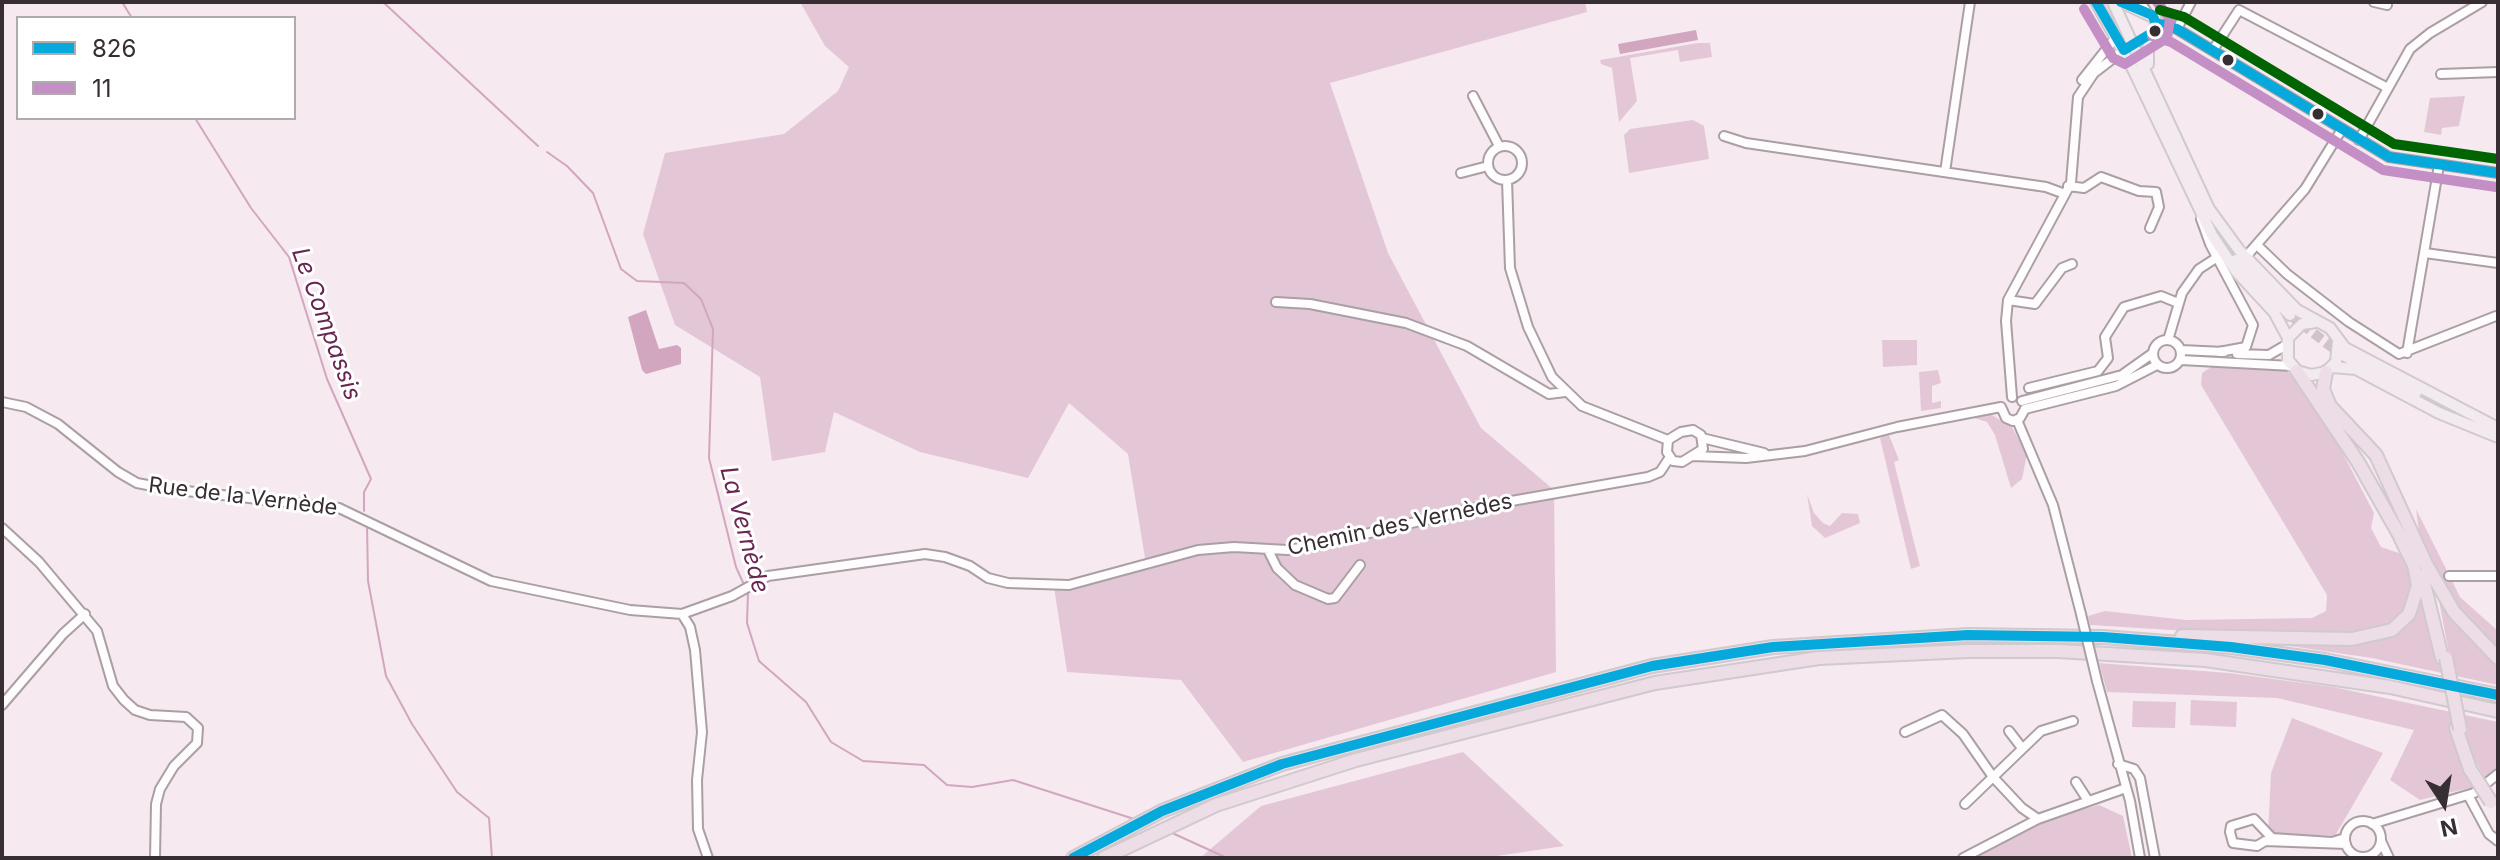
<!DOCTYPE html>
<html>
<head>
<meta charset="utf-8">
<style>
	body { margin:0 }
	#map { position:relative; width:2500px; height:860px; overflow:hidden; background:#f6e9f0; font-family:Inter,sans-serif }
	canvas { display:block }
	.frame { position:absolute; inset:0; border:4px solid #372e33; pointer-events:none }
	.legend { position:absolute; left:16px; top:16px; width:280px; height:104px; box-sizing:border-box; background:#fff; border:2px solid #afabad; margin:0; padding:10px 14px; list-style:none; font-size:24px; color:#372e33 }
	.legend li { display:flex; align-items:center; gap:16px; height:40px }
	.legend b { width:40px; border:2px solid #afabad }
	.north { position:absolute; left:2404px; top:764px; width:80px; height:80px; -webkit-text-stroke:6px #fff; paint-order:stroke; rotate:168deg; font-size:22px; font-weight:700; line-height:32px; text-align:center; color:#372e33 }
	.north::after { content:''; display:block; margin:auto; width:28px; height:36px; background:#372e33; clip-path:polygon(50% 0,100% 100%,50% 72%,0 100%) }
</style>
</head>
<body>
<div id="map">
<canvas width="2500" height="860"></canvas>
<div class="frame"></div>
<ul class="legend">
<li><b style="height:10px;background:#06a9db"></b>826</li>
<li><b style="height:10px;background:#c48fc4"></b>11</li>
</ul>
<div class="north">N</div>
</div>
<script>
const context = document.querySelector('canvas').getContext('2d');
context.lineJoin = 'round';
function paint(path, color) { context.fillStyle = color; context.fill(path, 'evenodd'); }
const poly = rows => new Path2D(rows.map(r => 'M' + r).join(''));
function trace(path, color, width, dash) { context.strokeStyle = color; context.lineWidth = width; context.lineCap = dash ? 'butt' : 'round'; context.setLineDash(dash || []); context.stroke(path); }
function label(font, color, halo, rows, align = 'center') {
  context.font = font + ' Inter,sans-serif'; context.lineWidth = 6; context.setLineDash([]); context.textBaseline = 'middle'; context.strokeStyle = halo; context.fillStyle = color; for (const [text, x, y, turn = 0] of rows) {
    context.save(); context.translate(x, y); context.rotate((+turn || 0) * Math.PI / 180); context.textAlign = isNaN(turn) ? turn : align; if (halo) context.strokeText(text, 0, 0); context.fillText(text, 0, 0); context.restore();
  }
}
paint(poly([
	[800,2,1585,2,1587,12,1330,83,1388,253,1481,428,1554,490,1556,672,1243,762,1181,680,1067,672,1054,587,1146,564,1128,454,1069,403,1028,478,920,452,834,412,825,452,772,461,760,377,675,325,643,234,665,153,784,134,838,91,849,67,825,46],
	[1698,43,1710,43,1712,57,1680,62,1678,50,1630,58,1637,101,1619,122,1612,68,1601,64,1600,60],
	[2465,96,2459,126,2442,128,2441,135,2424,132,2430,98],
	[1693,120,1704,126,1709,159,1629,173,1624,135,1630,129],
	[1917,340,1917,365,1883,367,1882,340],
	[2214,365,2277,369,2288,372,2299,382,2339,446,2374,513,2371,528,2381,547,2405,555,2415,583,2405,613,2394,623,2367,634,2204,632,2090,625,2088,616,2105,611,2186,620,2312,618,2326,611,2327,595,2201,385,2202,373],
	[1938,370,1941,383,1932,386,1932,403,1941,401,1941,408,1921,411,1919,372],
	[1990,414,2012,427,2027,454,2022,479,2011,488,1995,435,1987,422,1971,417],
	[1889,435,1899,460,1894,462,1920,566,1911,569,1880,438],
	[1807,494,1814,513,1823,523,1830,526,1842,513,1858,514,1860,523,1825,538,1812,526],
	[2416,509,2460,597,2498,631,2498,652,2475,632,2447,593,2420,541],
	[2423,590,2439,664,2451,665,2438,595,2498,661,2498,685,2372,658,2276,644,2366,642,2415,613],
	[2099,663,2229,673,2333,687,2498,722,2498,767,2486,780,2473,757,2464,729,2462,762,2473,787,2420,800,2390,780,2414,730,2277,698,2107,692],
	[2191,700,2237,702,2236,727,2190,725],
	[2133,701,2176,702,2175,728,2132,727],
	[2292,718,2383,753,2335,836,2268,833,2271,773],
	[1463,752,1564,846,1483,858,1200,858,1261,806],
	[2099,805,2123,816,2132,858,1970,858,2047,819]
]), '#e4c7d7');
paint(poly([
	[1696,30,1698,40,1620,54,1618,44],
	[646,310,659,349,677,345,681,348,681,364,646,374,642,370,628,317]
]), '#d2a6bf');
trace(poly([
	[122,2,132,18],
	[383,2,538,146],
	[195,118,251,208,289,257,327,379,371,479,364,492,364,511],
	[547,152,567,166,593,193,621,269,637,281,684,283,701,299,713,329,709,458,736,567,745,587],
	[367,524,368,581,386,676,412,724,457,792,489,818,492,858],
	[748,593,747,623,759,661,806,702,831,742,863,761,924,765,947,785,972,787,1013,780,1134,819],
	[1170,832,1227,858]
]), '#d2a6bf', 2);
trace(poly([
	[2290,315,2342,355]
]), '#d0c4ca', 10, [10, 5]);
const minor = poly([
	[2140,2,2147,12],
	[2374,2,2387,5],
	[2156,23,2177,29,2389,157,2498,173],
	[2177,29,2191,2],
	[2213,50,2239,10,2388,88],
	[2441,74,2498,72],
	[2082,80,2116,37],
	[1473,96,1499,146],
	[1724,136,1746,143,2046,187,2065,194],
	[2359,140,2410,49,2430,33,2482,2],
	'1488 163a17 17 0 1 1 34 0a17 17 0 1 1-34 0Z',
	[1945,172,1970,2],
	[1461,173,1488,166],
	[1507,180,1510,268,1528,327,1552,377,1582,406,1668,440],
	[2068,186,2084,188,2101,177,2139,191,2156,192,2159,207,2150,228],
	[2201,219,2210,244,2253,325,2246,347,2219,352],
	[2258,246,2287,274,2349,322,2399,354,2496,316],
	[2250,252,2305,189,2342,129],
	[2425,253,2498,263],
	[2008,300,2035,304,2062,268,2072,264],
	[1276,302,1310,304,1406,323,1467,346,1549,394,1565,392],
	'2153 354a14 14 0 1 1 28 0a14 14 0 1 1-28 0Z',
	[2168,340,2182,293,2199,269,2213,260],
	[2181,350,2224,352],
	[2407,353,2439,165],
	[2237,354,2269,355,2286,345],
	[2181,360,2292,366],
	[2029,388,2098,371,2108,358,2105,337,2124,307,2161,296,2178,303],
	[2012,397,2006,321,2008,300,2071,183,2078,97,2094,73,2124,50],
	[2022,401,2122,375,2153,353],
	[2,402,26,407,58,424,118,472,137,483,168,489,339,508,491,581,630,610,682,614,732,596,768,576,925,554,945,557,970,566,988,578,1008,583,1069,585,1198,550,1234,547,1287,550,1319,545,1483,506,1648,477,1660,472,1670,457],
	[2001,407,2006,418,2013,421,2020,418,2025,409],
	[2025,409,2116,386,2157,365],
	[2017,420,2053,505,2081,614],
	[1693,430,1701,435,1703,449,1682,462,1673,461,1667,452,1668,440,1681,432,1693,430],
	[1702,438,1764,453],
	[1693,456,1746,458,1805,451,1897,427,2001,407],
	[2,528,39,562,97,631,113,686,124,700,135,710,150,715,186,717,198,728,197,743,174,766,160,789,156,804,155,858],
	[1268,550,1277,568,1295,585,1328,599,1335,598,1360,565],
	[2449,576,2498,576],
	[682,614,690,627,695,650,702,732,697,780,698,829,708,858],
	[2097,681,2130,801,2140,858],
	[2,705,63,634,85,614],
	[2009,731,2022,748],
	[1905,732,1942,715,1963,734,1993,777,2022,808,2038,819],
	[2118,764,2134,769,2140,778,2155,858],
	[2076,782,2087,799],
	[2468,795,2489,834,2498,841],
	[1965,804,2041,731,2073,721],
	'2345 839a18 18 0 1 1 36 0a18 18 0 1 1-36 0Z',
	[2372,824,2474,793,2498,774],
	[2345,838,2332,842,2272,838,2254,819,2231,826,2230,832,2233,843,2257,846,2265,841,2346,844],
	[2381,841,2389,858],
	[1963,858,2038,819,2126,788]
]);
const major = poly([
	[2096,2,2134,71,2212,235,2236,271,2274,312,2288,338],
	[2113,2,2209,209,2239,250,2297,310,2330,328,2345,348,2498,428],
	[2121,2,2155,18,2156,27,2148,48,2148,64],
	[2236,260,2290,315],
	[2316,322,2302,324,2288,338,2288,360,2297,371,2311,375,2326,372,2336,362,2338,341],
	[2345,356,2416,393],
	[2332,367,2356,369,2439,413,2498,437]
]);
const highway = poly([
	[2297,371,2358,462,2405,545],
	[2326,372,2323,389,2330,406,2376,455,2426,564,2454,612,2498,658],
	[2422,575,2442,658],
	[2182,636,2352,639,2392,630,2409,614,2418,586,2414,565,2401,539],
	[2456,728,2470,769],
	[1073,858,1162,811,1282,764,1652,666,1773,647,1968,635,2103,637,2231,647,2325,660,2498,695],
	[1104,858,1216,805,1356,760,1655,683,1819,658,1968,651,2058,651,2205,660,2390,687,2498,711]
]);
trace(minor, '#a99fa4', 12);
trace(major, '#d0c9cd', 14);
trace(highway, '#d0c9cd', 16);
trace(minor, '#fefcfd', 8);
trace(major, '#f3eaef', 10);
trace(highway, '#eddde7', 12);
const minorBridge = poly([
	[2081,614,2097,681]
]);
const highwayBridge = poly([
	[2446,658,2460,729],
	[2470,769,2491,802]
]);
trace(minorBridge, '#a99fa4', 12, []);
trace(highwayBridge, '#d0c9cd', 16, []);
trace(minorBridge, '#fefcfd', 8);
trace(highwayBridge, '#eddde7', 12);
trace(poly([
	[2096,2,2124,50,2155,31,2156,23,2152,15,2121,2],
	[2156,23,2177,29,2389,157,2498,173],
	[1073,858,1162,811,1282,764,1652,666,1773,647,1968,635,2103,637,2231,647,2325,660,2498,695]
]), '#06a9db', 10);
trace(poly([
	[2084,9,2113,58,2125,64,2167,38,2170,19,2157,2],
	[2152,36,2171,42,2383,170,2496,187]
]), '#c48fc4', 10);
trace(poly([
	[2160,10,2184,17,2394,144,2498,159]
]), '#006400', 10);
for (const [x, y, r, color] of [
	[2155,31,7,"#372e33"],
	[2228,60,7,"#372e33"],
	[2318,114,7,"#372e33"]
]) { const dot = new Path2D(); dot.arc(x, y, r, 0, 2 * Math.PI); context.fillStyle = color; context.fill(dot); trace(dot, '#fff', 3); }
label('22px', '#372e33', '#fff', [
	["Rue de la Vernède",243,497,7],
	["Chemin des Vernèdes",1400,525,-12]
]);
label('italic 24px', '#6a2551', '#fff', [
	["Le Compassis",326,324,70],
	["La Vernède",744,530,75]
]);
</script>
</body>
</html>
